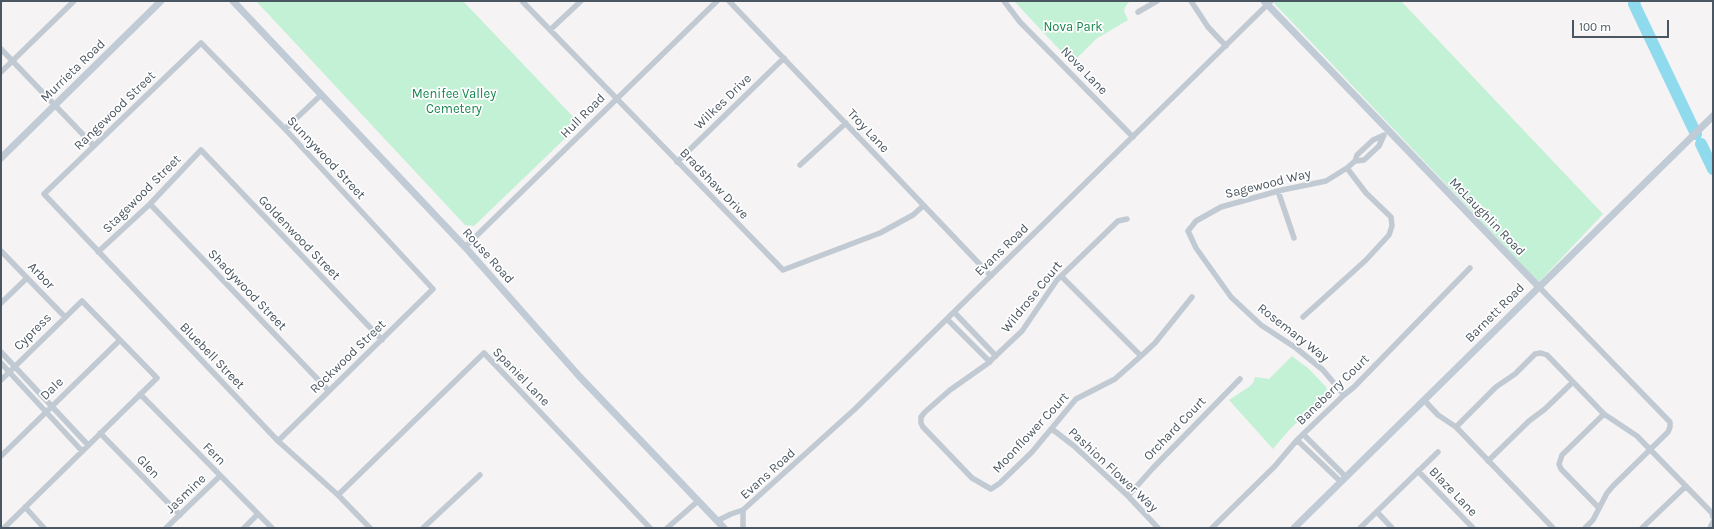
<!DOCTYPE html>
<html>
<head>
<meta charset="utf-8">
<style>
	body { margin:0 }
	#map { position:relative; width:1714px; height:529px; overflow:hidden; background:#f5f3f3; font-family:Karla,sans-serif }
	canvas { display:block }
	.frame { position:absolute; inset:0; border:2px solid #4a5661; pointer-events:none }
	.scale { position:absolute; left:1572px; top:20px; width:97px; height:18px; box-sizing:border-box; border:2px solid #4a5661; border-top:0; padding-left:5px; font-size:12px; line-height:14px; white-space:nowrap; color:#4a5661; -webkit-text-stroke:3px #fff; paint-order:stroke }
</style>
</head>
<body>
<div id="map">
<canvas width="1714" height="529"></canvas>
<div class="frame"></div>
<div class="scale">100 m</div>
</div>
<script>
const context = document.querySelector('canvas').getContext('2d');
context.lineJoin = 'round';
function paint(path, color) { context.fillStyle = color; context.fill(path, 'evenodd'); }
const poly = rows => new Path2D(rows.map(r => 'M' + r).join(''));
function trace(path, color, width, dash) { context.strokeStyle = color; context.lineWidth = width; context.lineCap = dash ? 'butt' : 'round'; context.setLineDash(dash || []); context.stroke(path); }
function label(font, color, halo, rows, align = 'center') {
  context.font = font + ' Karla,sans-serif'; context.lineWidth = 3.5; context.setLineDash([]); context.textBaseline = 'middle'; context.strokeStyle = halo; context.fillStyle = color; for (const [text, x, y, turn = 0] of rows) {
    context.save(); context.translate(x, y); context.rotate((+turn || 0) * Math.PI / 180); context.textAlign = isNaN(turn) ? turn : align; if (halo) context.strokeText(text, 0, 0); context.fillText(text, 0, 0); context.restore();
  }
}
paint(poly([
	[256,1,463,1,580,124,474,226,465,225],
	[1014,1,1130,1,1125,7,1124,11,1128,20,1096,39,1072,63],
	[1272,1,1401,1,1603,214,1539,282],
	[1292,356,1309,369,1326,387,1328,393,1289,430,1273,449,1229,400,1249,387,1253,383,1255,377,1269,379]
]), '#c3f1d5');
trace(poly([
	[1635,1,1634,4,1696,134],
	[1701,144,1713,169]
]), '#90daee', 12);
trace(poly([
	[522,1,783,270,880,233,913,215,923,206],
	[729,1,991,276],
	[1004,1,1020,22,1133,137],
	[1191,1,1208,27,1226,46],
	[1138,12,1157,1],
	[550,30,581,1],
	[1,49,94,146],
	[1,72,74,1],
	[285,129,321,95],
	[677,162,784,58],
	[800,165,846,123],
	[1278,191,1294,238],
	[150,204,328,390],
	[1127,219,1118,221,1057,280,1022,331,987,364,950,390,925,412,921,417,921,423,923,427,972,478,991,489,1000,483,1032,452,1076,399,1115,379,1141,356,1155,343,1192,297],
	[465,247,717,1],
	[1,251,65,317],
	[98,252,150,204,201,150,382,340],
	[1061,276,1141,356],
	[1539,287,1670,422,1670,427,1668,432,1613,486,1607,493,1593,520,1585,528],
	[1,303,27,278],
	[954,312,996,356],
	[1303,317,1366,260,1389,235,1392,226,1391,217,1366,193,1347,168],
	[947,319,990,362],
	[1,352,88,445],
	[1,363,82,451],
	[1,380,82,301,157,378,4,528],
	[140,394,272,528],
	[1344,395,1323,370,1296,348,1261,325,1231,297,1196,248,1188,231,1196,221,1221,207,1282,190,1326,181,1347,168,1355,161,1357,155,1373,140,1384,135,1379,146,1364,160,1355,161],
	[1424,400,1438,415,1456,427,1553,528],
	[1456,427,1496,387,1515,374,1535,354,1541,353,1547,355,1604,414,1637,436,1712,513,1713,517],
	[1052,429,1074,446,1128,496,1158,528],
	[100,433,180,515],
	[1303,434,1346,477],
	[1297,440,1341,482],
	[278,441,433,289,285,129,201,43,44,194,278,441,338,495,370,528],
	[1,456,120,340],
	[1488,461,1529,421,1545,409,1573,382],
	[1418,471,1473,528],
	[338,495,484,353,650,528],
	[1128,496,1153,468,1240,379],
	[25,507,44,528],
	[1599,508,1561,469,1559,464,1562,455,1604,414],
	[743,510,743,528],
	[1377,512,1392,528],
	[717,521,731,514,743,510,855,409,1271,1],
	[166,528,220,476],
	[244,528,258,514],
	[423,528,480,475],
	[667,528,698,501],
	[1212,528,1275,466,1297,440,1344,395,1354,387,1470,268],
	[1360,528,1438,452],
	[1642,528,1686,486],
	[1710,528,1713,522]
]), '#c1cad2', 5.5);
trace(poly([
	[233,1,465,247,579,376,724,528],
	[1264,1,1539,287],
	[1,158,161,1],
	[1294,528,1713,116]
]), '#c1cbd6', 7);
label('13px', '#17864f', '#fff', [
	["Nova Park",1073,27],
	["Menifee Valley",454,94],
	["Cemetery",454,109]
]);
label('13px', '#4a5661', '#fff', [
	["Murrieta Road",73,71,-44],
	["Nova Lane",1084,71,46],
	["Wilkes Drive",723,102,-44],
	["Rangewood Street",115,111,-44],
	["Hull Road",583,116,-45],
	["Troy Lane",868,131,47],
	["Sunnywood Street",326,158,47],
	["Bradshaw Drive",714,184,46],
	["Sagewood Way",1268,184,-14],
	["Stagewood Street",142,194,-45],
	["McLaughlin Road",1487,217,46],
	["Goldenwood Street",299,238,46],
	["Evans Road",1002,250,-44],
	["Rouse Road",488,256,48],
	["Arbor",41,276,46],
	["Shadywood Street",247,290,46],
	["Wildrose Court",1032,297,-51],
	["Barnett Road",1495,313,-45],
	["Cypress",33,332,-45],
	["Rosemary Way",1293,333,38],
	["Bluebell Street",212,356,46],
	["Rockwood Street",348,357,-44],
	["Spaniel Lane",521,377,46],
	["Dale",52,389,-44],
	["Baneberry Court",1333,390,-44],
	["Orchard Court",1175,429,-46],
	["Moonflower Court",1031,433,-47],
	["Fern",214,454,45],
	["Glen",148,467,46],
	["Pashion Flower Way",1113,470,43],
	["Evans Road",768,474,-42],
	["Blaze Lane",1453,492,46],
	["Jasmine",186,494,-44]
]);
</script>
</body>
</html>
